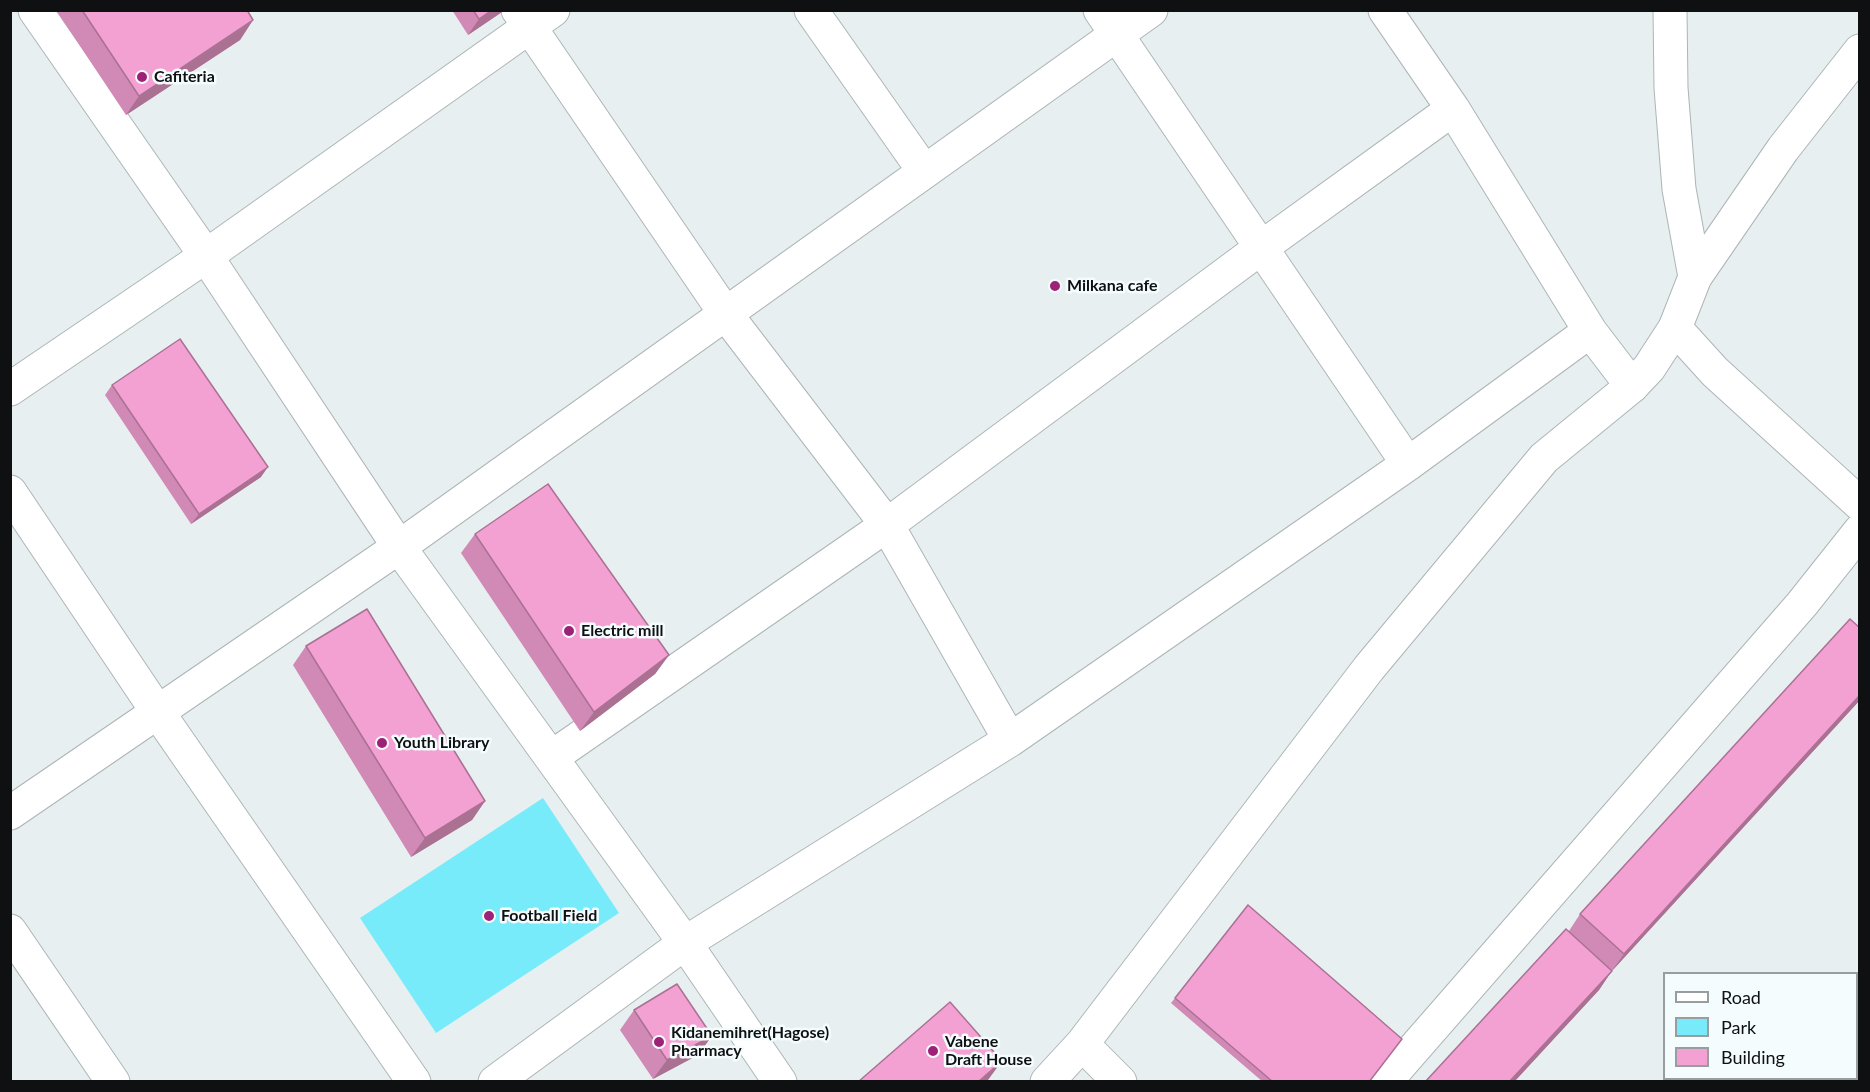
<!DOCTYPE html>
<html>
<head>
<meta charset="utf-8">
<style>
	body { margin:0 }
	#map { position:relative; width:1870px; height:1092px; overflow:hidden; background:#e7eff0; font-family:Lato,sans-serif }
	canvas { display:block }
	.frame { position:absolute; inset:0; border:12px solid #0e1011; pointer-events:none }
	.legend { position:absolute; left:1663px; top:972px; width:195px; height:108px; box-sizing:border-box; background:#f4fcfe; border:2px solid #989e9f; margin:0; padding:8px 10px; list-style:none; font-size:18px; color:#0e1011 }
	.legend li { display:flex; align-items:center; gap:12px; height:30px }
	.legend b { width:30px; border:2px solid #989e9f }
</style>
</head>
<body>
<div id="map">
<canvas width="1870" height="1092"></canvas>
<div class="frame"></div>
<ul class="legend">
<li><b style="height:8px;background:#fff"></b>Road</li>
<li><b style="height:16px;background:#78ebfa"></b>Park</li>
<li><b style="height:16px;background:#f3a1d2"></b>Building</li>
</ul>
</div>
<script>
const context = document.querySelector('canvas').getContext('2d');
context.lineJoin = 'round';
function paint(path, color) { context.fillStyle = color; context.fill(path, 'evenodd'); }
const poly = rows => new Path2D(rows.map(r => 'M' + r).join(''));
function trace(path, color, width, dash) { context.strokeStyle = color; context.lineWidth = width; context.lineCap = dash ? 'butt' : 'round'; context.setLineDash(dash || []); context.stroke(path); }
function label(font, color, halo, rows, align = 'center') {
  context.font = font + ' Lato,sans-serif'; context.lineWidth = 5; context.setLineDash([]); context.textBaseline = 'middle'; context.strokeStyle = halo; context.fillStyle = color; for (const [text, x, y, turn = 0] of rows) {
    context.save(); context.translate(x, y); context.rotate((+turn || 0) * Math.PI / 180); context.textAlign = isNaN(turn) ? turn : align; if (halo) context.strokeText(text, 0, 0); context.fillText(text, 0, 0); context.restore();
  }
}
paint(poly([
	[543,798,619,913,436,1033,360,918]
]), '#78ebfa');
const street = poly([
	[518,10,725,313,887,525,1010,740],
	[811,10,924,171],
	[1100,10,1408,464],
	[1385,10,1453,109,1590,331,1632,386],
	[1670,10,1671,88,1679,189,1695,277],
	[1675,328,1715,372,1860,504],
	[10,389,206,256,553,10],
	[10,492,157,711,414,1082],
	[552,757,887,525,1262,247,1453,109],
	[10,813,399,547,1151,10],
	[10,931,113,1082],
	[495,1082,685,943,1010,740,1408,464,1590,331],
	[1385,1082,1802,604,1860,531]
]);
const secondary = poly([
	[35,10,206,256,399,547,685,943,780,1082],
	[1082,1044,1120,1082],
	[1047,1082,1082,1044,1369,668,1544,458,1632,386,1649,368,1675,328,1695,277,1783,149,1860,51]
]);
trace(street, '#adb5b6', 35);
trace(secondary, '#adb5b6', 35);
trace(street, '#fff', 33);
trace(secondary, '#fff', 33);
paint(poly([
	[56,10,247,10,253,20,240,40,126,115],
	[452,10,505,10,468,35],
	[112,385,261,477,191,524,105,395],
	[475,534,669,655,655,674,580,731,461,553],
	[1860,628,1860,700,1611,972,1599,990,1514,1082,1425,1082,1569,931,1580,914],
	[306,646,485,801,472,820,411,857,293,665],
	[1175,998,1370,1082,1263,1082,1171,1003],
	[634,1010,698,1055,653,1079,620,1030]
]), '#d18ab5');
paint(poly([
	[492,10,505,10,468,35,479,19],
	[253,20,240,40,126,115,139,96],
	[268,467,261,477,191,524,199,514],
	[669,655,655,674,580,731,594,712],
	[1860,695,1860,700,1611,972,1599,990,1514,1082,1509,1082,1611,972,1624,954],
	[485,801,472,820,411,857,425,838],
	[712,1036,698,1055,653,1079,667,1060],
	[1002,1061,988,1080,987,1082,978,1082]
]), '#aa7193');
const building = poly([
	[82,10,247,10,253,20,139,96,82,10],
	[473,10,492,10,479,19,473,10],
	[180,339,268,467,199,514,112,385,180,339],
	[548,484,669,655,594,712,475,534,548,484],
	[367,609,485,801,425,838,306,646,367,609],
	[1850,619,1860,628,1860,695,1624,954,1580,914,1850,619],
	[1248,905,1402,1039,1369,1082,1273,1082,1175,998,1248,905],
	[1566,929,1612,971,1509,1082,1425,1082,1566,929],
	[677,984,712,1036,667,1060,634,1010,677,984],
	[950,1002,1002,1061,978,1082,858,1082,950,1002]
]);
paint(building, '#f3a1d2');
trace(building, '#aa7193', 1.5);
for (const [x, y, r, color] of [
	[142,77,6,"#9d2177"],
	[1055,286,6,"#9d2177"],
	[569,631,6,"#9d2177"],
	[382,743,6,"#9d2177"],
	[489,916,6,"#9d2177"],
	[659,1042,6,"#9d2177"],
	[933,1051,6,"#9d2177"]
]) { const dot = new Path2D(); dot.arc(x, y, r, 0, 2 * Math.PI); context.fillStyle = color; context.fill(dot); trace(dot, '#f4fcfe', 2); }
label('bold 16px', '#0e1011', '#f4fcfe', [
	["Cafiteria",154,77],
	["Milkana cafe",1067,286],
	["Electric mill",581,631],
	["Youth Library",394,743],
	["Football Field",501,916],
	["Kidanemihret(Hagose)",671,1033],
	["Pharmacy",671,1051],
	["Vabene",945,1042],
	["Draft House",945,1060]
], 'left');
</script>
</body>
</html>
